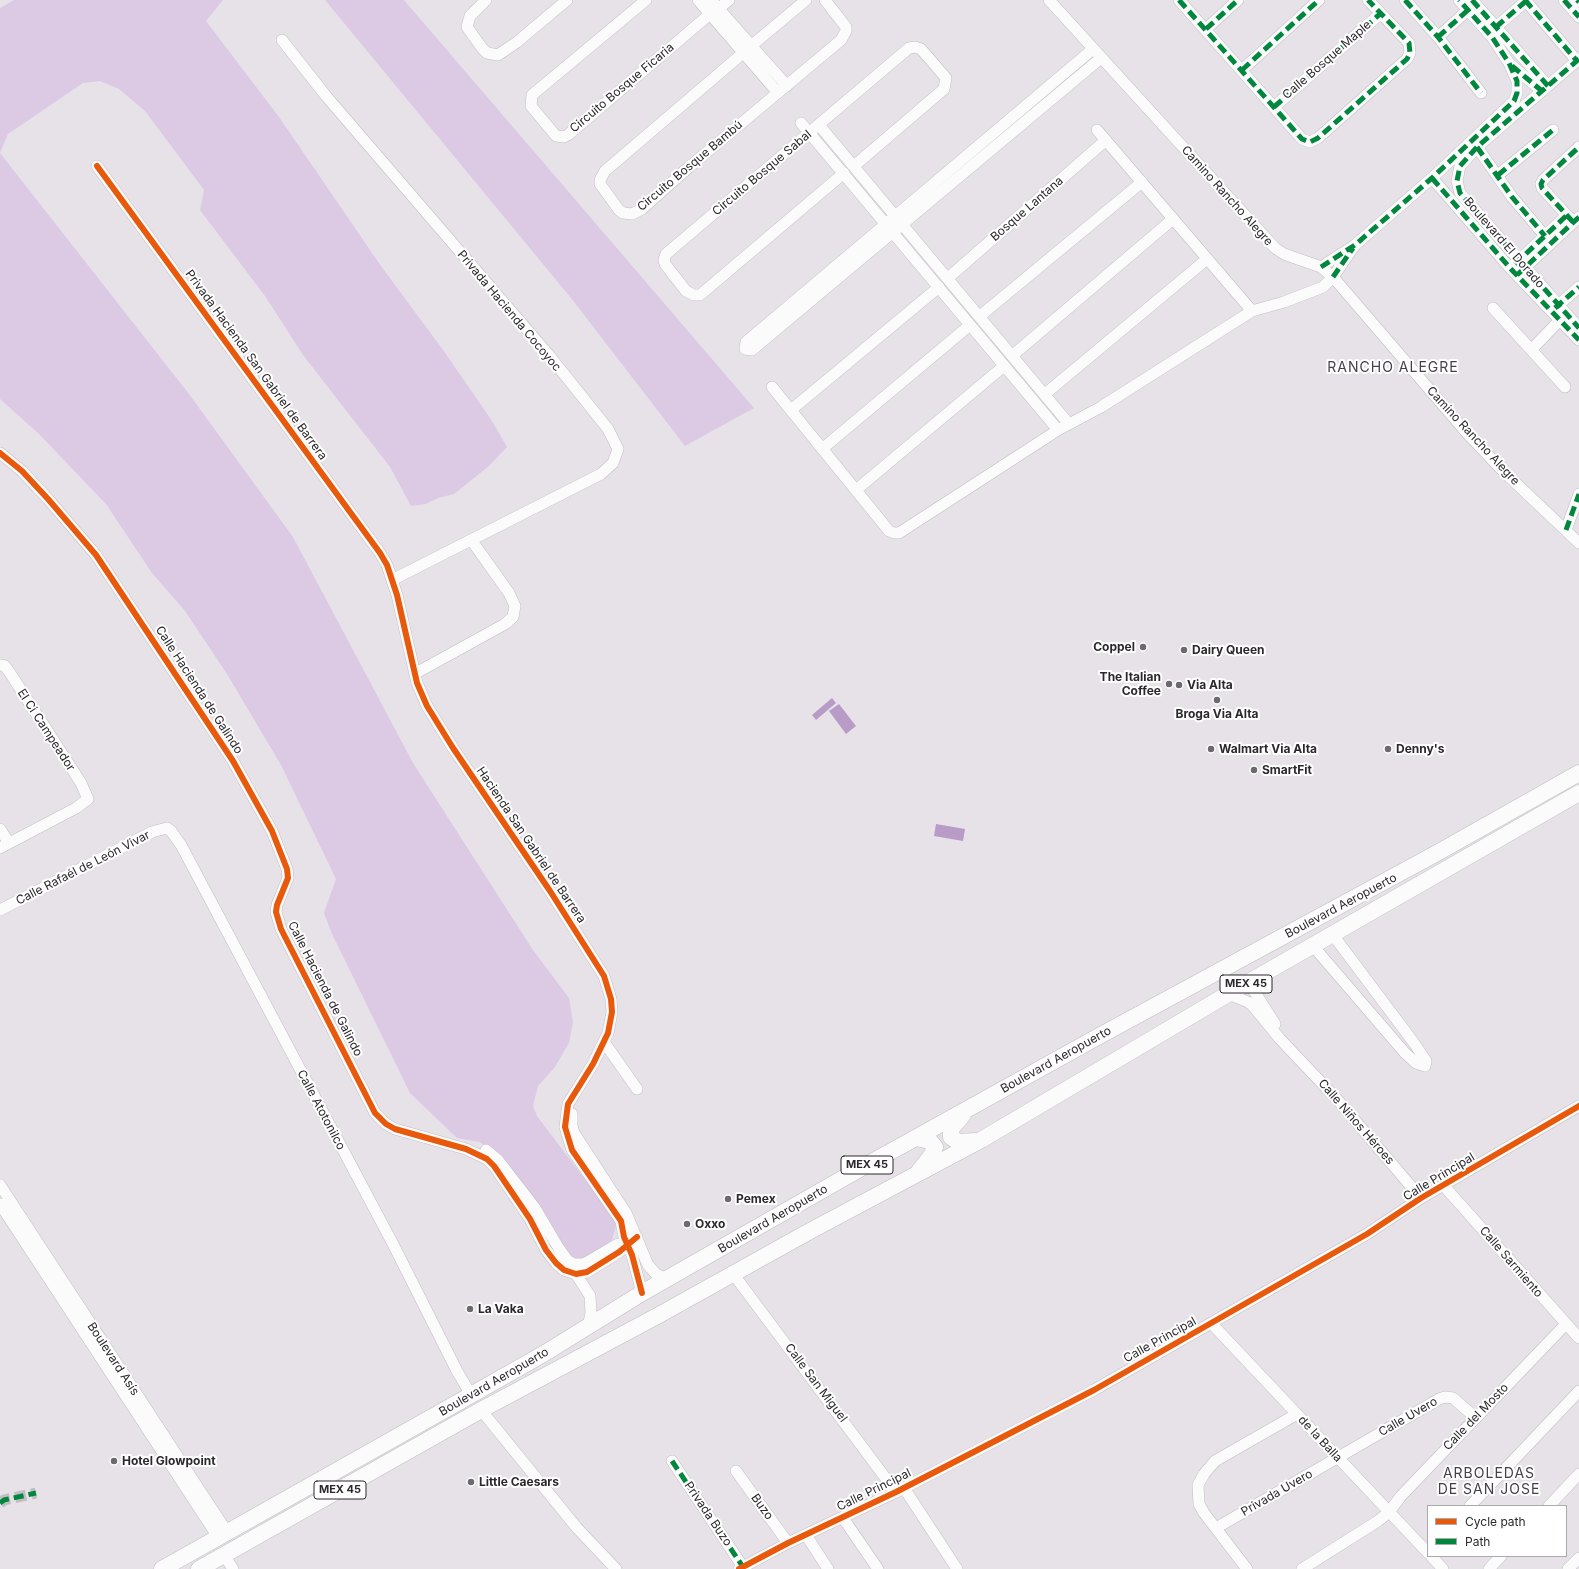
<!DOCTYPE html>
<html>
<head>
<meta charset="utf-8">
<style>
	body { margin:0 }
	#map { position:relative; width:1579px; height:1569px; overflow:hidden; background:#e6e2e8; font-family:Inter,sans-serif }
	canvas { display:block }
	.legend { position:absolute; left:1427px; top:1505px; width:140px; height:52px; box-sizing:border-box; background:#fff; border:1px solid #aba9ab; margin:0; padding:5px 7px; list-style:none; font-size:12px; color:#2c282d }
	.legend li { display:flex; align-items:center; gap:8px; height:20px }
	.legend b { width:20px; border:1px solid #aba9ab }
</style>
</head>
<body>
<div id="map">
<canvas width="1579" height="1569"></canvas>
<ul class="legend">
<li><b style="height:5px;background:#e8590c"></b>Cycle path</li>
<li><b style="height:5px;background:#00873e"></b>Path</li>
</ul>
</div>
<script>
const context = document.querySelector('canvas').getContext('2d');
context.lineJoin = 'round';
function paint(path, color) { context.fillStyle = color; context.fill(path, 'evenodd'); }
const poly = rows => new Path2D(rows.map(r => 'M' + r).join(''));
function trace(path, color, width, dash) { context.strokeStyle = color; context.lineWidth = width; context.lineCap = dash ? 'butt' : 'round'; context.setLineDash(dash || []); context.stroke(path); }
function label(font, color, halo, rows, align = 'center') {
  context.font = font + ' Inter,sans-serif'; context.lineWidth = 4; context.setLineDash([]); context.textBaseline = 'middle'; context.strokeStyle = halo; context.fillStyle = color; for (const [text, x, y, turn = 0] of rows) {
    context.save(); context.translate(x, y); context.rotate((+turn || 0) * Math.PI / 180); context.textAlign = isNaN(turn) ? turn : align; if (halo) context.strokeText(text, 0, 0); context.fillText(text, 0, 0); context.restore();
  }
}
paint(poly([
	[14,0,223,0,206,21,279,117,381,266,446,354,492,421,507,447,489,466,454,494,438,498,426,504,411,506,390,467,303,355,265,296,200,210,204,190,145,111,119,89,100,81,83,83,8,134,0,153,189,394,293,537,413,763,533,950,569,998,573,1022,569,1043,555,1067,538,1086,533,1106,537,1116,614,1218,616,1226,612,1240,581,1261,572,1260,507,1164,480,1142,457,1138,410,1093,332,934,324,913,336,879,281,765,227,674,185,611,152,573,106,504,39,434,0,399,0,8],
	[325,0,404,0,754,408,685,446,571,298]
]), '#dccae5');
paint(poly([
	[832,698,836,703,816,720,812,715],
	[839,704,856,726,846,734,829,711],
	[936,824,965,829,963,841,934,836]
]), '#b89bc6');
trace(poly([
	[0,1503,4,1500,36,1493]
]), '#c1bdc3', 11, [11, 5.5]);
const minor = poly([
	[486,0,470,16,467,27,482,48,487,53,498,55,517,42,567,0],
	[646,0,532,95,531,106,556,136,564,137,569,134,710,14],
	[698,0,778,93],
	[711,0,787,86],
	[1049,0,1275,248,1284,254,1321,267,1333,277,1466,432,1502,470,1579,543],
	[1179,0,1302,139,1310,142,1318,138,1407,59,1410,53,1409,43,1368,0],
	[1405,0,1438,37,1481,93],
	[1472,0,1548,86],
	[1525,0,1577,61],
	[1564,0,1579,17],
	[1577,0,1579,2],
	[718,9,729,0],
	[1496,27,1526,1],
	[1206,29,1238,0],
	[1438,37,1468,10],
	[282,40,326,96,548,354,608,429,618,449,613,463,601,474,392,580],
	[751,46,806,0],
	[1093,49,746,342,745,349,752,350,1101,58],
	[743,53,605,171,600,180,600,184,619,210,623,213,632,214,642,209,689,167,841,40,846,31,846,27,825,0],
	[1579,59,1477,147,1460,166,1457,181,1460,193,1579,328],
	[1511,65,1542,91],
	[1242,70,1319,0],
	[1274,107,1380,14],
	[801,123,1058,430,1101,407,1252,311,1284,302,1323,287,1333,277,1355,245],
	[819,125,1069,424],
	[1097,130,1252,311],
	[1477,147,1512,197,1545,236],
	[97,166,380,553,387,565,397,595,417,683,427,706,453,748,550,891,604,976,611,999,612,1012,608,1033,593,1064,568,1104,565,1127,572,1150,621,1221,624,1237,632,1255,642,1293],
	[844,173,700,295,694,295,686,291,665,264,664,260,666,254,909,48,915,47,921,49,946,78,944,89,854,166],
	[1498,175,1553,130],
	[1432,178,1510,268,1579,340],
	[1573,222,1542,188,1541,184,1543,180,1579,147],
	[1514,265,1566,216],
	[1321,267,1355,245,1432,178,1514,101,1517,93,1517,81,1509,63,1492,37,1459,0],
	[1520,272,1579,217],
	[948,278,1106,140],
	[1493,308,1565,387],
	[1554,309,1579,287],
	[980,316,1142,182],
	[1531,350,1559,321],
	[1013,355,1173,219],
	[772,387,889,531,894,533,899,533,1058,430],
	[1045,394,1207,259],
	[791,410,939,287],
	[822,449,970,325],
	[0,453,22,471,48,499,96,555,233,761,272,831,287,869,288,878,277,905,276,912,281,929,375,1113,386,1124,395,1129,466,1149,487,1159,494,1166,530,1219,546,1250,556,1263,564,1270,576,1274,587,1272,619,1252,637,1237],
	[856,490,1004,366],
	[1566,530,1579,494],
	[0,665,5,666,10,673,81,783,88,799,76,808,0,848],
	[416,673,505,624,513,617,515,606,509,593,472,541],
	[0,829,9,843],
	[0,910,152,832,167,828,171,831,181,845,393,1244,457,1371,471,1395],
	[1313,946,1405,1053,1416,1063,1425,1066,1426,1061,1414,1043,1333,935],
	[1249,983,1275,1024],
	[1228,994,1248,1002,1253,1006,1280,1039,1335,1097,1421,1198],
	[604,1042,637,1089],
	[572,1114,572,1126,574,1133,626,1213,648,1265,656,1274,667,1279],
	[486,1150,498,1160,535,1208,558,1247,567,1260,574,1264,584,1264,618,1244],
	[0,1185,227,1532],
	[1444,1186,1579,1338],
	[0,1204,218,1537],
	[576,1274,590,1296,591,1313,588,1327],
	[734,1275,896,1492],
	[1212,1324,1428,1553],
	[481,1410,577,1528,616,1569],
	[672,1461,743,1567],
	[736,1471,788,1543],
	[904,1488,957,1569],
	[1470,1506,1579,1391],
	[1549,1506,1579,1474],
	[843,1518,878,1569],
	[1216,1528,1439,1399,1445,1397,1453,1398,1476,1418],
	[806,1535,828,1569],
	[224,1555,233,1569],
	[1431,1556,1443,1569],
	[739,1569,788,1543,896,1492,1094,1390,1367,1234,1421,1198,1579,1106],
	[1247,1569,1204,1513,1199,1504,1198,1485,1204,1474,1215,1461,1297,1414],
	[1302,1569,1378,1521,1389,1512,1401,1496,1566,1324],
	[1489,1569,1501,1556],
	[1568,1569,1579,1558]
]);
const highway = poly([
	[963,1115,951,1129,951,1137,958,1142,977,1141],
	[916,1138,930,1141,935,1147,931,1156,919,1171],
	[162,1569,457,1403,545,1353,642,1293,863,1167,1101,1035,1437,853,1579,773],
	[199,1569,481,1410,659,1315,810,1231,981,1140,1228,994,1579,793]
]);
trace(minor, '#c1bec2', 12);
trace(highway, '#c1bec2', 17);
trace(minor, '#fbfbfc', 11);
trace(highway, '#fbfbfc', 16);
trace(poly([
	[1179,0,1302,139,1310,142,1318,138,1407,59,1410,53,1409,43,1368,0],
	[1405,0,1438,37,1481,93],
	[1472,0,1548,86],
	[1525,0,1577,61],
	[1564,0,1579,17],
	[1577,0,1579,2],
	[1496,27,1526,1],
	[1206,29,1238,0],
	[1438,37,1468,10],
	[1579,59,1477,147,1460,166,1457,181,1460,193,1579,328],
	[1512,66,1542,91],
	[1242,70,1319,0],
	[1274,107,1380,14],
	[1477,147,1512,197,1545,236],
	[1498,175,1553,130],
	[1432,178,1510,268,1579,340],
	[1573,222,1542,188,1541,184,1543,180,1579,147],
	[1515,264,1566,216],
	[1321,267,1355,245,1432,178,1514,101,1517,93,1517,81,1509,63,1492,37,1459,0],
	[1517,275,1579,217],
	[1333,277,1353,248],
	[1555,308,1579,287],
	[1566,530,1579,494],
	[672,1461,743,1567],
	[0,1503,4,1500,36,1493]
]), '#00873e', 5, [10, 5]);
trace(poly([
	[97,166,380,553,387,565,397,595,417,683,427,706,453,748,550,891,604,976,611,999,612,1012,608,1033,593,1064,568,1104,565,1127,572,1150,621,1221,624,1237,632,1255,642,1293],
	[0,453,22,471,48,499,96,555,233,761,272,831,287,869,288,878,277,905,276,912,281,929,375,1113,386,1124,395,1129,466,1149,487,1159,494,1166,530,1219,546,1250,556,1263,564,1270,576,1274,587,1272,619,1252,637,1237],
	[739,1569,788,1543,896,1492,1094,1390,1367,1234,1421,1198,1579,1106]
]), '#e8590c', 6);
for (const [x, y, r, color] of [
	[1143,647,4,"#6d696e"],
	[1184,650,4,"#6d696e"],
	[1169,684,4,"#6d696e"],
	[1179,685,4,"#6d696e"],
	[1217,700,4,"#6d696e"],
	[1211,749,4,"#6d696e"],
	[1388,749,4,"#6d696e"],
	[1254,770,4,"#6d696e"],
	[728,1199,4,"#6d696e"],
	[687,1224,4,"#6d696e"],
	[470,1309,4,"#6d696e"],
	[114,1461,4,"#6d696e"],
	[471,1482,4,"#6d696e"]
]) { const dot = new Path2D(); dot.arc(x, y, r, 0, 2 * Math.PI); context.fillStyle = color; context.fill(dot); trace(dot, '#fff', 1.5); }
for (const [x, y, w] of [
	[1246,984,52],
	[867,1165,52],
	[340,1490,52]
]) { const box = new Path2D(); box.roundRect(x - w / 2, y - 9, w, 18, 3); context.fillStyle = '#fff'; context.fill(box); trace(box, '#2c282d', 1); }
label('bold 11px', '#2c282d', null, [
	["MEX 45",1246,984],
	["MEX 45",867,1165],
	["MEX 45",340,1490]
]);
label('12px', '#2c282d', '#fff', [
	["Calle Bosque Maple",1327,60,-41],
	["Circuito Bosque Ficaria",622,88,-40],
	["Circuito Bosque Bambú",690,166,-40],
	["Circuito Bosque Sabal",762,173,-40],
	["Camino Rancho Alegre",1227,196,48],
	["Bosque Lantana",1027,209,-41],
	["Boulevard El Dorado",1504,243,49],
	["Privada Hacienda Cocoyoc",509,311,50],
	["Privada Hacienda San Gabriel de Barrera",256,365,54],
	["Camino Rancho Alegre",1473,436,47],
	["Calle Hacienda de Galindo",199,690,57],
	["El Ci Campeador",46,730,57],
	["Hacienda San Gabriel de Barrera",531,845,56],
	["Calle Rafaél de León Vivar",83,868,-27],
	["Boulevard Aeropuerto",1341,906,-28],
	["Calle Hacienda de Galindo",325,989,63],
	["Boulevard Aeropuerto",1056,1060,-29],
	["Calle Atotonilco",321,1110,62],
	["Calle Niños Héroes",1356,1122,49],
	["Calle Principal",1439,1177,-31],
	["Boulevard Aeropuerto",773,1219,-30],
	["Calle Sarmiento",1511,1262,49],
	["Calle Principal",1160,1340,-29],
	["Boulevard Asís",113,1359,57],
	["Boulevard Aeropuerto",494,1382,-30],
	["Calle San Miguel",816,1383,53],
	["Calle Uvero",1408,1417,-30],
	["Calle del Mosto",1476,1417,-46],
	["de la Balla",1320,1439,47],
	["Calle Principal",874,1490,-26],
	["Privada Uvero",1277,1493,-30],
	["Buzo",762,1507,54],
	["Privada Buzo",708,1514,56]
]);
label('bold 12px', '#2c282d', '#fff', [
	["Coppel",1135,647,"right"],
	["Dairy Queen",1192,650],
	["The Italian",1161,677,"right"],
	["Coffee",1161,691,"right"],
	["Via Alta",1187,685],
	["Broga Via Alta",1217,714,"center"],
	["Walmart Via Alta",1219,749],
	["Denny's",1396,749],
	["SmartFit",1262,770],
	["Pemex",736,1199],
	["Oxxo",695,1224],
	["La Vaka",478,1309],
	["Hotel Glowpoint",122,1461],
	["Little Caesars",479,1482]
], 'left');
context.letterSpacing = '1px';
label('14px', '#47404b', '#fff', [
	["RANCHO ALEGRE",1393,368],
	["ARBOLEDAS",1489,1474],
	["DE SAN JOSE",1489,1490]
]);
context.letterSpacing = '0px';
</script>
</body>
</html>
